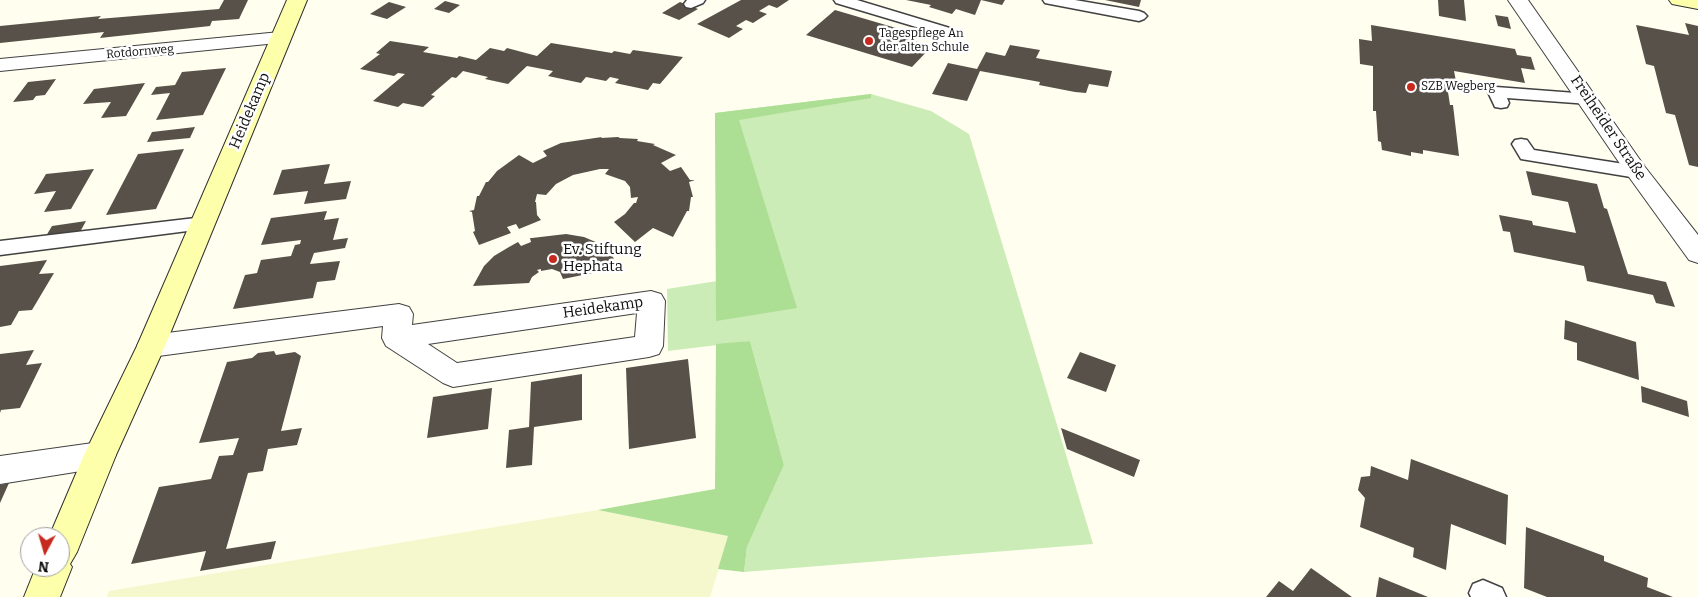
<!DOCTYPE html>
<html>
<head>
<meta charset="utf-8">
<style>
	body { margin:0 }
	#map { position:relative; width:1698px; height:597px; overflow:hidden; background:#fffeef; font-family:Bitter,serif }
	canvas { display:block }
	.north { position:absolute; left:20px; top:527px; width:50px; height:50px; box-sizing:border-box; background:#fff; border:1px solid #9f9f9f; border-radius:50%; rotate:186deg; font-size:14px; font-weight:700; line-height:20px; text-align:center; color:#0e0e0e }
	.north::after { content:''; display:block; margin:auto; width:18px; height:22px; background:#c62a1e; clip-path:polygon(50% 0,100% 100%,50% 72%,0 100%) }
</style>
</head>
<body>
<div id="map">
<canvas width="1698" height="597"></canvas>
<div class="north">N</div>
</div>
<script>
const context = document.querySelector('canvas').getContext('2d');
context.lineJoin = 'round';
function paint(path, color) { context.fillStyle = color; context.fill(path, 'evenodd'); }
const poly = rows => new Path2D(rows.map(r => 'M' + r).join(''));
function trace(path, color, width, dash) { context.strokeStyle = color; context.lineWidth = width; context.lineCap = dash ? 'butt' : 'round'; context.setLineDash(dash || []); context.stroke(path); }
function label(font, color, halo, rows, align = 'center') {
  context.font = font + ' Bitter,serif'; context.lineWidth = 5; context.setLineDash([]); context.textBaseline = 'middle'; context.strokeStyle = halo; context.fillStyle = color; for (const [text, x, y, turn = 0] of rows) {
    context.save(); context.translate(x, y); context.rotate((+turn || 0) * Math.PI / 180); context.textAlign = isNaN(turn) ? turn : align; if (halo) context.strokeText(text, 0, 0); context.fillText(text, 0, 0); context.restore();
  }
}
paint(poly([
	[598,510,729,536,710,597,107,597,109,591]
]), '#f5f7cd');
paint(poly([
	[871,94,931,111,969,134,1093,544,744,572,747,547,784,465,750,341,668,351,667,289,717,281,715,113]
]), '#cbecb6');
paint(poly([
	[871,94,871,98,739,120,797,308,716,321,715,113],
	[750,341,784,465,747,547,744,572,718,569,728,536,598,510,715,489,716,344]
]), '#acde94');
paint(poly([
	[224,0,248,0,239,19,212,21,210,26,100,38,104,32,0,43,0,26,101,16,98,19,219,9],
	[741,0,789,0,777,8,769,5,759,11,767,14,753,23,746,20,736,26,743,29,729,38,697,24],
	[906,0,1005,0,1002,5,981,0,975,15,956,9,952,14,929,7,931,5],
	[1105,0,1141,0,1139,7],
	[1438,0,1464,0,1466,21,1439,16],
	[445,1,460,5,449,13,434,9],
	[389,2,406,7,387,19,370,14],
	[680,2,698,9,679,20,662,13],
	[835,10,896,28,890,34,932,46,912,67,806,35],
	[1495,15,1508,17,1511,29,1498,26],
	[1685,23,1698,26,1698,167,1689,165,1675,115,1666,113,1654,66,1646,64,1636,25,1689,35],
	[1371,25,1515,49,1517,55,1531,57,1535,70,1521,68,1525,83,1454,71,1456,81,1446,79,1450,105,1453,105,1459,156,1423,150,1423,154,1411,152,1411,156,1382,150,1381,142,1378,141,1376,111,1373,111,1373,66,1360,64,1359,39,1372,41],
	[390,41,429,47,423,52,457,58,459,56,476,60,490,48,504,51,507,48,537,56,551,43,612,53,614,51,630,54,633,50,683,57,660,84,653,83,648,90,615,83,619,79,610,77,606,81,586,77,581,83,548,76,553,71,527,66,508,84,485,79,488,77,463,71,456,78,452,77,431,95,435,96,423,107,403,103,398,107,373,101,405,74,398,73,394,76,360,69,380,54,376,53],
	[1010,45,1040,50,1036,58,1112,71,1108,87,1089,84,1086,93,1075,92,1039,85,1040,82,980,71,967,101,932,94,948,63,977,69,986,52,1005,56],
	[226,68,203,115,156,120,170,93,151,95,156,87,175,85,182,72],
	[56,79,45,95,36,96,33,100,13,102,28,82],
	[145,83,126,116,101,118,111,102,83,104,94,89],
	[195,127,190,138,147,142,152,132],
	[602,137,601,138,618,137,620,138,638,139,637,141,655,144,653,145,676,155,661,163,670,171,681,167,690,180,695,180,689,182,693,197,691,197,689,211,687,211,673,237,653,228,635,242,614,222,625,214,634,203,636,203,638,197,631,198,630,187,625,181,605,174,609,169,600,169,573,175,556,184,546,195,537,194,535,202,536,202,537,215,541,220,519,229,516,224,507,227,511,233,479,245,473,232,475,231,472,212,469,211,474,210,477,196,479,196,486,182,488,182,497,171,519,155,533,163,547,156,543,151,561,143],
	[184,149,156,209,106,215,138,154],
	[330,164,324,184,351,181,346,199,304,204,308,191,273,195,282,170],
	[94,169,71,209,44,212,56,191,34,194,46,174],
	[1526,171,1597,184,1604,208,1607,209,1628,274,1666,282,1675,307,1656,303,1653,295,1587,281,1584,266,1514,252,1510,232,1503,231,1499,215,1532,221,1533,225,1576,233,1568,202,1532,195],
	[327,211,324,220,339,218,333,240,348,238,345,248,314,253,310,264,340,261,335,280,317,282,313,298,233,309,245,275,257,273,261,260,291,256,295,245,300,244,301,240,261,245,271,218],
	[86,221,80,232,46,236,52,226],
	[566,234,584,237,598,243,613,257,617,268,563,279,560,272,552,269,541,271,541,269,537,270,539,272,532,277,529,283,473,286,484,266,494,256,509,247,518,242,521,246,531,242,530,238,532,238],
	[47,260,39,274,54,273,32,310,19,311,11,325,0,327,0,266],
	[1565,320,1636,342,1639,380,1577,360,1577,343,1564,339],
	[34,350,26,365,42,363,20,408,1,410,0,413,0,354],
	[274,351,276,355,295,352,301,356,281,431,302,428,297,445,268,449,263,471,248,473,226,549,276,541,271,559,200,571,206,551,131,564,159,487,211,479,219,456,233,455,239,438,199,443,227,362,252,358,258,353],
	[1080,352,1116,365,1106,392,1067,378],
	[688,359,696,438,629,449,626,368],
	[582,374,582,420,534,427,532,465,506,468,509,430,529,427,531,382],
	[1641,386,1687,401,1689,417,1642,402],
	[492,388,488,429,427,438,433,397],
	[1061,428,1140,460,1134,477,1067,449],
	[1411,459,1508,495,1506,545,1451,524,1446,570,1413,557,1414,548,1360,527,1365,498,1358,490,1361,477,1370,476,1371,466,1408,480],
	[9,483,0,503,0,485],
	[1526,527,1604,556,1604,561,1648,578,1647,587,1673,597,1547,597,1524,588],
	[1311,568,1352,597,1266,597,1279,581,1293,591],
	[1379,577,1406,588,1428,597,1376,597]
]), '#57514a');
const lane = poly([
	[687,0,705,0,703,3,691,8,686,7,684,4,687,0],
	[834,0,857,0,953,29,956,32,953,35,943,35,836,3,834,0],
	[1043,0,1075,0,1139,11,1144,13,1147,16,1144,19,1139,21,1050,4,1045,3,1043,0],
	[1496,87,1589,94,1595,95,1597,99,1595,103,1589,104,1507,98,1509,103,1507,107,1501,108,1495,107,1488,92,1490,88,1496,87],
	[1521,139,1527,140,1534,150,1637,166,1644,168,1646,172,1644,176,1637,178,1521,159,1512,144,1515,140,1521,139],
	[204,217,211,218,214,223,211,228,0,255,0,241,204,217],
	[1483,580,1502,588,1506,597,1471,597,1469,593,1473,584,1483,580]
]);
const street = poly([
	[1508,0,1528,0,1645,167,1698,235,1698,263,1689,260,1629,177,1508,0],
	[280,32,287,34,290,38,287,42,0,71,0,59,280,32],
	[651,291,661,294,665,301,663,346,659,354,649,357,453,387,443,383,386,346,382,338,383,326,151,357,141,354,137,346,141,338,151,335,399,304,409,307,413,314,412,325,651,291],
	[637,313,635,337,457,363,428,344,637,313],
	[100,442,111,446,116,455,111,464,100,468,0,484,0,456,100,442]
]);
const secondary = poly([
	[287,0,307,0,165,346,116,455,77,552,70,564,72,567,60,597,24,597,36,567,60,567,60,537,49,537,84,455,137,346,287,0],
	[1669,0,1698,0,1698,9,1672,4,1669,0]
]);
trace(lane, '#414141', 3);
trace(street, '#414141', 2);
trace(secondary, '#303030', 2);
paint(lane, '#fff');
paint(street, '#fff');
paint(secondary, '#feffaa');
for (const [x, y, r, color] of [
	[869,41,5,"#c62a1e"],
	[1411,87,5,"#c62a1e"],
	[553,259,5,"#c62a1e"]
]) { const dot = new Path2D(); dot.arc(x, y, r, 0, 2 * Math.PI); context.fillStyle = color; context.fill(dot); trace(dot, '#fff', 2); }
label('12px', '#0e0e0e', '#fff', [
	["Tagespflege An",879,34],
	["der alten Schule",879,48],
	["SZB Wegberg",1421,87]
], 'left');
label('12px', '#0e0e0e', '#fff', [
	["Rotdornweg",140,52,-5]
]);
label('15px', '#0e0e0e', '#fff', [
	["Heidekamp",250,111,-67],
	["Freiheider Straße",1608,128,56],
	["Heidekamp",603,308,-8]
]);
label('15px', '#0e0e0e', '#fff', [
	["Ev. Stiftung",563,250],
	["Hephata",563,267]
], 'left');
</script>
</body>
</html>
